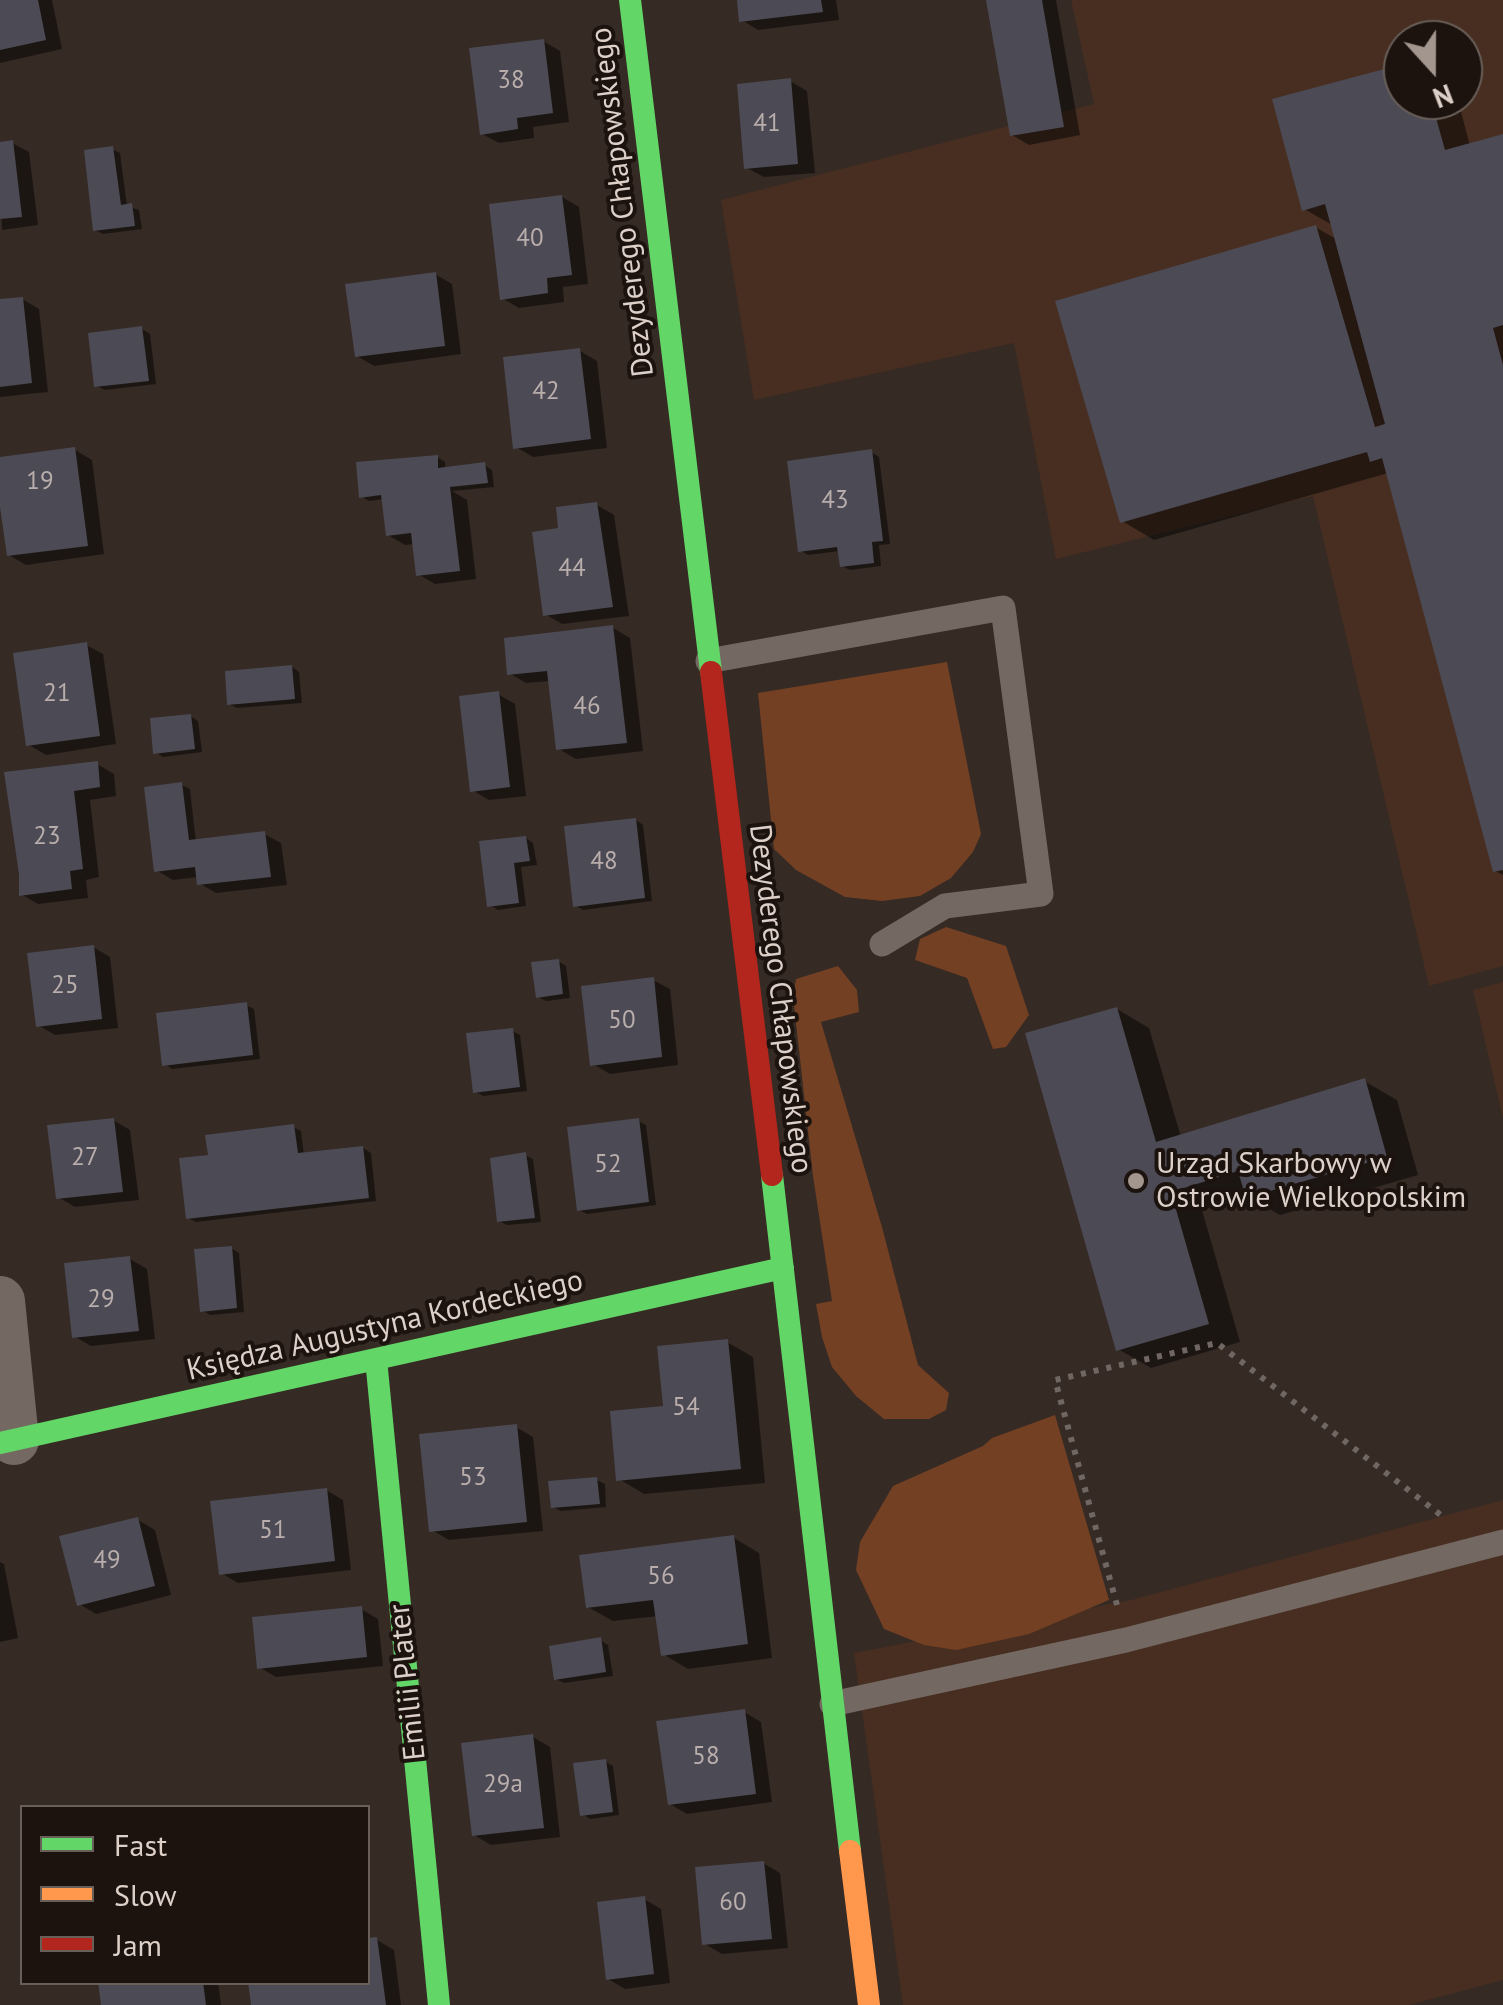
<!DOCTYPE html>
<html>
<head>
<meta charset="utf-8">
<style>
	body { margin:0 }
	#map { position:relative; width:1503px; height:2005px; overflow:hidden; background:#352a24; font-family:"PT Sans",sans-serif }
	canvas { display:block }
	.legend { position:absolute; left:20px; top:1805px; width:350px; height:180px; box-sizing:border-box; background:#1c130e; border:2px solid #695f59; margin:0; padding:12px 18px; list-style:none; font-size:30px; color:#ddd0c9 }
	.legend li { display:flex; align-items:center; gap:20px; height:50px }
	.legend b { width:50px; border:2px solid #695f59 }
	.north { position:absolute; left:1383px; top:20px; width:100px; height:100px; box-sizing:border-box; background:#1c130e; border:2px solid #695f59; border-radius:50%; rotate:159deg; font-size:28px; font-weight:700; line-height:40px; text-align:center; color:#ddd0c9 }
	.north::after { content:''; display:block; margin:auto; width:35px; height:45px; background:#a2968f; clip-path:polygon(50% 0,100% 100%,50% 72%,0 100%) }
</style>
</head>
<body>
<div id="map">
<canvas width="1503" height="2005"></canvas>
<ul class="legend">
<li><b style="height:12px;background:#63d668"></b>Fast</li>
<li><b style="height:12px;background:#ff974d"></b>Slow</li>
<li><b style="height:12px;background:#b3261e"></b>Jam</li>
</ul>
<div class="north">N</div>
</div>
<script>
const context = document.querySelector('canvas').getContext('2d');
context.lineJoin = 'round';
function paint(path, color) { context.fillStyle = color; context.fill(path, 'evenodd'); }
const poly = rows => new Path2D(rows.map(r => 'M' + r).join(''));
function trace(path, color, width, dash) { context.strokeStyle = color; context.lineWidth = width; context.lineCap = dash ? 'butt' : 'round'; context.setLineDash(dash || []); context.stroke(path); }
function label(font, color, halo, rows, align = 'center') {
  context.font = font + ' "PT Sans",sans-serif'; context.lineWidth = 8; context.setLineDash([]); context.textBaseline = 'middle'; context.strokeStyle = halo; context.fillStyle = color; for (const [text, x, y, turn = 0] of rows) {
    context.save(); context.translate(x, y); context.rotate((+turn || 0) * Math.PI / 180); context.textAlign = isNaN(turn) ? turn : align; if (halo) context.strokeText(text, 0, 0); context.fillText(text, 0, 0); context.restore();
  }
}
paint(poly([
	[1071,0,1503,0,1503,966,1429,986,1313,496,1056,559,1014,343,754,400,721,200,1094,104],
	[1403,40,1463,40,1463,100,1403,100],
	[1503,982,1503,1118,1473,990],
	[1503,1500,1503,1980,1409,2005,903,2005,854,1653,1131,1600]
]), '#472e21');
paint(poly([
	[947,662,981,834,973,852,951,878,920,896,882,901,845,897,796,870,774,849,758,693],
	[946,927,1006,946,1029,1015,1006,1047,993,1049,967,978,915,960,920,939],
	[838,966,857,990,859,1012,821,1022,882,1227,918,1365,949,1393,946,1410,929,1419,884,1419,856,1396,832,1367,822,1337,816,1304,832,1301,813,1176,793,996,796,979],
	[1055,1415,1109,1600,1029,1634,956,1650,924,1645,884,1629,856,1570,860,1542,893,1486,983,1446,992,1438]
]), '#734023');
paint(poly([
	[0,0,52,0,62,49,0,63],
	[739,0,836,0,839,20,758,30,742,20],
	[989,0,1056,0,1080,135,1029,145,1012,135],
	[543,41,560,51,569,122,533,127,534,138,499,143,482,134],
	[1403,66,1403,100,1458,100,1470,146,1503,137,1503,875,1495,871,1388,473,1154,540,1122,521,1315,227,1338,240,1334,226,1304,209],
	[790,81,807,91,815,173,764,177,747,168],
	[12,143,29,152,38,225,2,230,0,144],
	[112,149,120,153,127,206,139,210,142,229,103,234,95,230],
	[562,197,579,207,588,284,563,287,564,302,519,308,502,298],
	[435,274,452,284,461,354,374,366,357,356],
	[22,299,39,309,48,392,0,397,0,302],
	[142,329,150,334,156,384,105,390,97,386],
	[580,351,597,361,607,448,533,457,516,447],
	[75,450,92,460,104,554,26,565,9,555,0,489,0,460],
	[871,452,879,457,890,544,879,545,881,566,850,570,842,566,840,551,808,555,801,551],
	[437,457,445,462,445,470,484,465,492,470,494,487,452,491,467,500,476,579,435,584,418,574,414,544,405,545,388,535,384,499,369,501,361,496],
	[597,505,614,515,629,616,562,624,545,614,561,530],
	[613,628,630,638,643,751,576,759,559,749,550,681,526,683,509,673],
	[86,645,103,654,116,744,46,755,29,745],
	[292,667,299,672,302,703,237,708,229,704],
	[498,694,515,704,526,796,489,800,472,790],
	[190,716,198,721,202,752,163,757,156,752],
	[97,764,114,774,116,796,90,800,99,877,86,880,88,898,38,904,21,894,21,874,7,775],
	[182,785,190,789,196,843,264,834,281,843,287,885,216,893,199,883,198,877,173,880,156,870],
	[636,820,643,825,652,901,583,910,575,905],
	[526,838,533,843,537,865,521,867,526,906,498,910,490,905],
	[93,947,110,957,118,1028,55,1035,38,1025],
	[558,961,566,966,570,998,546,1001,538,997],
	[653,980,670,989,678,1065,610,1074,593,1064],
	[246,1005,254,1009,260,1059,172,1069,165,1064],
	[1117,1009,1149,1028,1181,1137,1364,1081,1397,1100,1418,1175,1280,1215,1247,1196,1202,1210,1240,1342,1151,1368,1118,1349],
	[512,1031,520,1035,527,1091,483,1096,475,1091],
	[113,1120,130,1130,139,1200,75,1207,58,1197],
	[638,1121,646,1125,656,1205,587,1214,579,1210],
	[293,1127,301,1131,304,1155,363,1148,371,1153,376,1201,196,1222,188,1218,210,1157],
	[525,1155,533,1159,541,1222,507,1225,499,1221],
	[231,1248,239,1253,244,1312,210,1315,202,1310],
	[130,1259,147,1269,155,1339,91,1346,74,1336],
	[727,1342,753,1357,765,1483,644,1494,619,1479,666,1408],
	[516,1427,533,1437,543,1531,449,1540,432,1530],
	[597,1480,605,1484,606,1507,561,1511,553,1507],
	[326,1490,343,1500,351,1570,238,1583,221,1573],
	[138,1520,155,1530,171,1595,96,1614,79,1604],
	[734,1538,759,1553,772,1658,688,1669,663,1654,658,1616,613,1621,588,1607],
	[0,1562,4,1564,18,1638,0,1642],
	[361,1609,378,1619,383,1666,276,1677,259,1667],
	[600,1640,608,1645,613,1676,564,1683,556,1679],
	[744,1712,761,1722,772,1802,687,1814,670,1804],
	[533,1737,550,1747,560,1837,491,1845,474,1835],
	[606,1762,613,1766,619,1815,590,1819,583,1814],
	[763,1863,780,1873,788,1948,722,1954,705,1944],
	[644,1899,661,1909,670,1983,625,1989,608,1979],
	[377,1940,394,1950,401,2005,254,2005,368,1982,368,1941],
	[101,1982,218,1982,221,2005,104,2005]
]), '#0007');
paint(poly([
	[0,0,38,0,46,40,0,50],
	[737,0,821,0,823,12,739,22],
	[986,0,1042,0,1064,127,1010,136],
	[544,39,553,113,517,118,518,129,480,135,469,48],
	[1403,64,1403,100,1431,100,1445,150,1503,134,1503,325,1493,328,1503,365,1503,870,1493,872,1382,458,1370,462,1367,452,1120,523,1055,301,1316,225,1375,427,1385,424,1325,204,1302,211,1272,99],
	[791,78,798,164,744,169,737,84],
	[13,140,22,217,0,219,0,142],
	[113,146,121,205,132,203,135,226,93,231,84,150],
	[562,195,572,275,547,278,548,293,500,300,489,204],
	[436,272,445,346,355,357,345,284],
	[23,297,32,383,0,387,0,299],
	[142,326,149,381,94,387,88,333],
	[580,348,591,439,513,449,503,357],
	[75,447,88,546,7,556,0,507,0,457],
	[872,449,883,541,872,542,874,563,840,567,837,547,798,552,787,461],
	[438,455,438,468,485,462,488,483,450,487,460,571,416,576,411,533,386,536,381,495,359,498,356,462],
	[597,502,613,607,543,616,532,532,558,528,556,507],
	[613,625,627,743,556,750,547,671,507,675,504,638],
	[87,642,100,736,26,746,13,653],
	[292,665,295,699,227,705,225,671],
	[499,691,510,787,470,792,459,696],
	[191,714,195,749,153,754,150,718],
	[98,761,100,787,74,791,83,869,70,871,72,889,19,896,19,874,4,772],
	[182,782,189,840,265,831,271,877,197,885,195,867,154,872,144,787],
	[636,818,645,898,573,907,564,826],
	[526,836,530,861,514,863,519,903,487,907,479,841],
	[94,945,102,1019,36,1027,27,953],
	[559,959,563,994,536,998,531,962],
	[654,977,662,1057,590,1066,581,986],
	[247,1002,253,1055,162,1066,156,1013],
	[1117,1007,1156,1142,1365,1078,1387,1157,1246,1198,1238,1171,1171,1192,1209,1324,1116,1351,1025,1033],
	[513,1028,520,1087,473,1093,466,1033],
	[114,1118,123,1192,56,1199,47,1125],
	[639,1118,649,1202,577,1211,567,1127],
	[294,1124,298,1153,363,1146,369,1198,186,1219,179,1158,208,1155,205,1135],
	[526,1152,535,1218,497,1222,490,1158],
	[232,1246,237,1308,200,1312,194,1249],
	[130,1256,139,1331,72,1338,64,1263],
	[728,1339,741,1469,616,1481,610,1411,663,1406,657,1346],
	[517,1424,527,1522,429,1532,419,1434],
	[597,1477,600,1504,551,1508,548,1481],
	[327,1488,335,1561,219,1575,210,1501],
	[138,1517,155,1586,77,1606,59,1536],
	[734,1535,748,1644,661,1656,653,1600,586,1608,579,1555],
	[362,1606,367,1657,257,1669,252,1617],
	[601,1637,606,1672,554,1680,549,1646],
	[745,1709,756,1794,668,1805,656,1721],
	[533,1734,544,1828,472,1836,461,1743],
	[606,1759,613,1812,580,1816,573,1763],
	[764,1861,772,1939,702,1945,695,1867],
	[645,1896,654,1974,606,1980,597,1902],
	[377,1937,386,2005,251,2005,248,1982,368,1982,368,1938],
	[98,1982,203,1982,206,2005,101,2005]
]), '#4c4a54');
trace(poly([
	[1117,1605,1055,1380,1217,1343,1446,1519]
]), '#706762', 6, [5, 8]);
trace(poly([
	[708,661,1003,608,1041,894,945,906,882,944],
	[832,1704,1126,1640,1503,1542]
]), '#736862', 25);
trace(poly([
	[0,1301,14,1440]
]), '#736862', 50);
trace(poly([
	[630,0,711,672],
	[772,1175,850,1851],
	[376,1359,439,2005],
	[0,1443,783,1268]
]), '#63d668', 22);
trace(poly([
	[850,1851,869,2005]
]), '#ff974d', 22);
trace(poly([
	[711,672,772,1175]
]), '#b3261e', 22);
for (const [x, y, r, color] of [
	[1136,1181,10,"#a2968f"]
]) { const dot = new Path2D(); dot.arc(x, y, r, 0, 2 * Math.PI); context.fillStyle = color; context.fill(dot); trace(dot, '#1c130e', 4); }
label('25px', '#b9aeac', null, [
	["38",511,81],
	["41",767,124],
	["40",530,239],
	["42",546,392],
	["19",40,482],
	["43",835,501],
	["44",572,569],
	["21",57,694],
	["46",587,707],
	["23",47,837],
	["48",604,862],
	["25",65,986],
	["50",622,1021],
	["27",85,1158],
	["52",608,1165],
	["29",101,1300],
	["54",686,1408],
	["53",473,1478],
	["51",273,1531],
	["49",107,1561],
	["56",661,1577],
	["58",706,1757],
	["29a",503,1785],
	["60",733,1903]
]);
label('30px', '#ddd0c9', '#1c130e', [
	["Dezyderego Chłapowskiego",623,202,-97],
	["Dezyderego Chłapowskiego",780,999,83],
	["Księdza Augustyna Kordeckiego",385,1326,-13],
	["Emilii Plater",408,1682,-96]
]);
label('30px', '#ddd0c9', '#1c130e', [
	["Urząd Skarbowy w",1156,1164],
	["Ostrowie Wielkopolskim",1156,1198]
], 'left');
</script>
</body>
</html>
